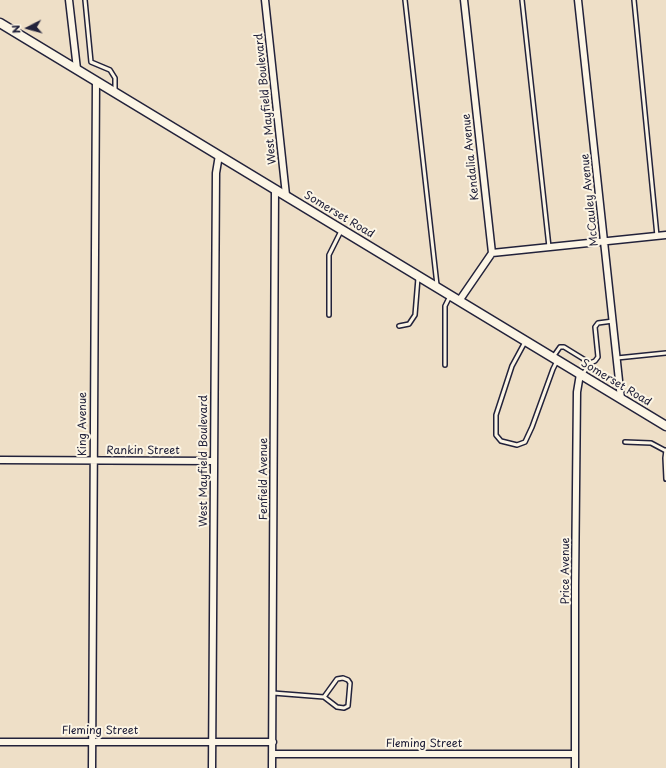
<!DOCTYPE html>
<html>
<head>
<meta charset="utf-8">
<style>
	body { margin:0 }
	#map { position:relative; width:666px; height:768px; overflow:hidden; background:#eedfc7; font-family:"Playpen Sans",sans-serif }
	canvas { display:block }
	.north { position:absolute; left:8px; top:8px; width:40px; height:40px; -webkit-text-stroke:3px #fcf5e5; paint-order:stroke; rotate:264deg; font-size:11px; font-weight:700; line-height:16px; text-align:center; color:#22223b }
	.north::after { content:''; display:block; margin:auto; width:14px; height:18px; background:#22223b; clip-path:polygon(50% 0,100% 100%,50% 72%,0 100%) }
</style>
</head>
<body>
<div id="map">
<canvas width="666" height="768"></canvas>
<div class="north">N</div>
</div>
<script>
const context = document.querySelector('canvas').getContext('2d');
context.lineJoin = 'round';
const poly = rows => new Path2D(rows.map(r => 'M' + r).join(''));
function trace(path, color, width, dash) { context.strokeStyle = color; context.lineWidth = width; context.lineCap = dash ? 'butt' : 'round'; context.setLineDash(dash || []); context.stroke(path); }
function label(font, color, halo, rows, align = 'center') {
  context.font = font + ' "Playpen Sans",sans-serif'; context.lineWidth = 4; context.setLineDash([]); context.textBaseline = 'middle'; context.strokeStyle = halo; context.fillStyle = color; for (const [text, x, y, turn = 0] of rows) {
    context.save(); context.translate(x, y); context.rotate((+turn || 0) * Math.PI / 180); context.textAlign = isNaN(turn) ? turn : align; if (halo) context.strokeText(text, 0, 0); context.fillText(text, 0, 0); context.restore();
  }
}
const service = poly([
	[85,0,91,62,110,70,115,78,115,90],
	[405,0,437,285],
	[522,0,549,247],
	[634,0,657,236],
	[329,315,329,255,341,231],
	[399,326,409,324,415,315,418,278],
	[525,342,512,366,496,415,496,435,501,441,517,445,525,442,532,427,553,369,557,361],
	[553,357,560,347,564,347,590,363],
	[617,358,666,353],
	[445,365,445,306,450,296],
	[583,374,590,363,595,361,598,357,595,327,598,323,613,321],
	[625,442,651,443,666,451],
	[666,450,665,458,666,479],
	[273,693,324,697,337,679,343,678,348,680,350,683,348,706,344,708,337,707,324,697]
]);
const minor = poly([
	[69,0,77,69],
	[265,0,286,195],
	[578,0,621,399],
	[492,253,666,235],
	[459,301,492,253,464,0],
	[0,460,214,461],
	[0,742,273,742],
	[272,754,575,754],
	[92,768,96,81],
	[212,768,216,173,219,155],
	[272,768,275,189],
	[575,768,575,586,577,392,580,374]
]);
const secondary = poly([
	[0,23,666,426]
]);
trace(service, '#22223b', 6);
trace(minor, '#22223b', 9);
trace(secondary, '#22223b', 11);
trace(service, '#fcf5e5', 3);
trace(minor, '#fcf5e5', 6);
trace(secondary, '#fcf5e5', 8);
label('11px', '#22223b', '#fcf5e5', [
	["West Mayfield Boulevard",266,99,-96],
	["Kendalia Avenue",471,157,-96],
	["McCauley Avenue",590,200,-96],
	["Somerset Road",339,215,31],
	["Somerset Road",616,383,31],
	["King Avenue",83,424,-90],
	["Rankin Street",143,451],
	["West Mayfield Boulevard",204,461,-90],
	["Fenfield Avenue",264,479,-90],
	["Price Avenue",566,571,-90],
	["Fleming Street",100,731],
	["Fleming Street",424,744]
]);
</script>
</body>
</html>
